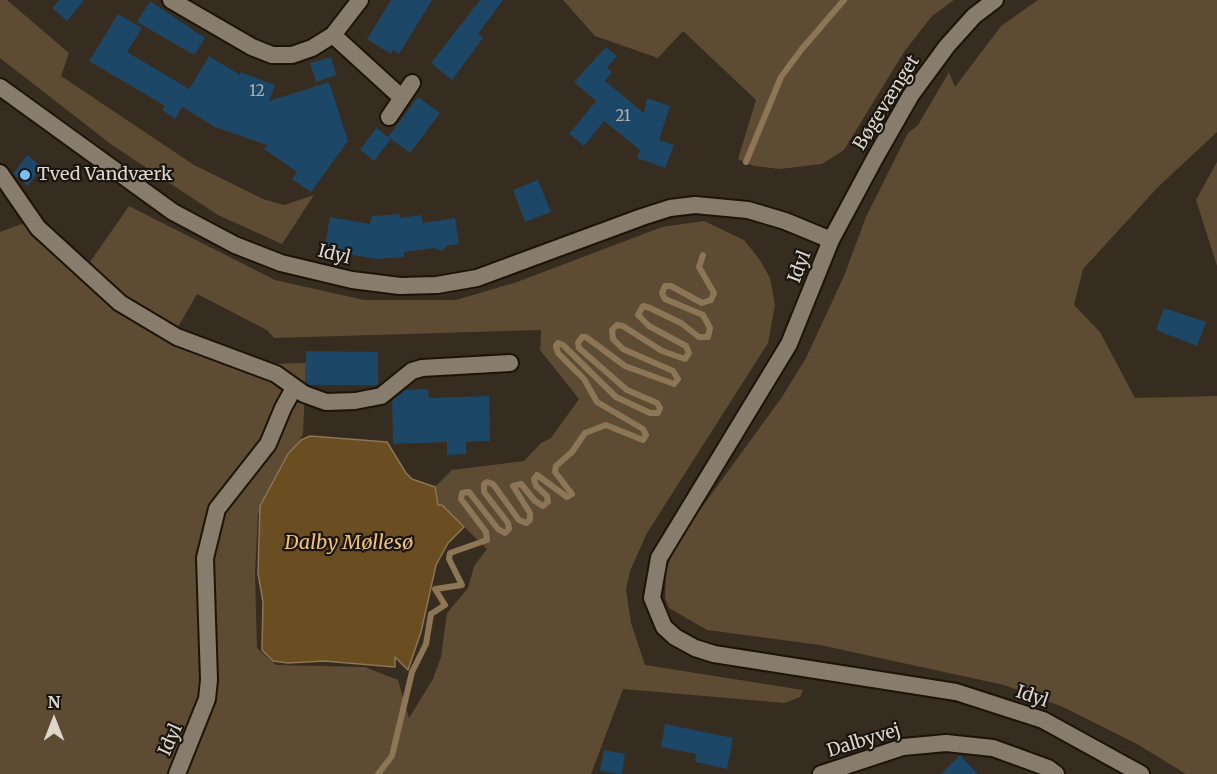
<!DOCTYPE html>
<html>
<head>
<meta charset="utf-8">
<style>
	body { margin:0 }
	#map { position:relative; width:1217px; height:774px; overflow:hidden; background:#362c1f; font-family:Merriweather,serif }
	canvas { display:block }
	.north { position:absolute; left:24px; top:690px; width:60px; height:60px; -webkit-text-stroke:4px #1a150f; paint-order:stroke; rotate:0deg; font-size:16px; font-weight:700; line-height:24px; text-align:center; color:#ddd7ce }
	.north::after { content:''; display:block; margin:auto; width:21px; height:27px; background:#ddd7ce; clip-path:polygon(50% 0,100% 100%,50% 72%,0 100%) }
</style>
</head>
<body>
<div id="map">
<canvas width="1217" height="774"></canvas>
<div class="north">N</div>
</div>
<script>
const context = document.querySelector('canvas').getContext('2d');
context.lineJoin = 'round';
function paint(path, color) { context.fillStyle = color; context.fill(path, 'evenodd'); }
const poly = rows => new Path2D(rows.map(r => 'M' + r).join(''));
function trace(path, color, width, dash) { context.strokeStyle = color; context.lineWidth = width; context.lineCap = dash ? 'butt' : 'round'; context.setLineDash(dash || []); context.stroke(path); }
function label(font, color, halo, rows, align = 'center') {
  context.font = font + ' Merriweather,serif'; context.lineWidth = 4.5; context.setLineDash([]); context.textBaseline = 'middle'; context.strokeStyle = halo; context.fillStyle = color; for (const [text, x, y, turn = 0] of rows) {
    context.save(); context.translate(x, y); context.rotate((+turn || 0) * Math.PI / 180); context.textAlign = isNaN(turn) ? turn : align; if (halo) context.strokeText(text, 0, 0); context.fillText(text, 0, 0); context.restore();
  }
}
paint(poly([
	[0,0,7,0,69,53,61,76,194,165,263,199,284,205,314,195,282,244,218,215,112,145,0,58],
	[563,0,954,0,932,16,904,52,844,150,822,164,780,169,754,166,738,159,756,100,683,31,658,58,595,36],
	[1038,0,1217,0,1217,132,1158,187,1083,269,1074,305,1100,332,1135,398,1217,396,1217,774,1186,774,1137,744,1063,707,1004,685,820,645,707,630,669,608,665,599,666,570,678,540,782,397,806,358,844,276,866,217,908,133,918,125,949,72,955,87,1001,26],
	[1217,162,1217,266,1196,200],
	[129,206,275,280,364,300,456,300,517,282,662,227,704,221,744,240,760,260,770,278,775,305,768,343,647,533,630,571,626,590,631,623,645,665,803,690,800,697,785,703,623,689,591,774,0,774,0,232,37,218,90,262],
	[197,294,267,330,274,338,541,330,540,350,579,399,551,438,541,443,524,461,452,470,435,487,438,505,443,506,487,549,474,566,468,588,447,613,441,657,433,679,409,718,398,680,365,667,276,665,257,648,255,574,258,514,303,434,306,363,273,364,178,327]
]), '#5d4b33');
const water = poly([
	[310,436,387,442,406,473,412,479,435,487,438,505,442,505,464,527,448,543,436,565,421,632,408,670,395,657,395,667,324,661,288,663,273,661,262,650,263,602,258,573,260,506,288,454,301,440,310,436]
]);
paint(water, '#6a4d21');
trace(water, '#8c7655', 1.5);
trace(poly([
	[746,162,781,77,801,50,844,0],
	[378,774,392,756,412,672,426,644,431,614,445,605,435,589,462,585,449,559,450,553,487,540,486,532,461,499,462,493,469,492,498,529,505,533,509,529,508,523,484,492,484,484,487,482,493,484,519,520,526,523,530,520,530,513,513,486,521,484,535,501,543,506,548,502,547,496,536,486,534,479,537,475,567,497,572,494,555,472,556,466,572,452,585,433,606,425,643,440,646,435,643,429,597,402,584,379,558,353,556,346,558,343,563,345,616,397,650,413,658,413,660,408,657,403,627,390,579,348,578,343,582,337,586,337,625,366,674,384,678,379,673,371,623,349,613,339,612,330,617,325,623,326,662,351,685,359,689,353,686,346,649,326,638,315,643,306,650,308,681,323,699,337,708,337,710,328,703,315,665,299,662,293,665,286,671,286,702,303,711,300,714,293,699,267,703,255]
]), '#8c7655', 6);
paint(poly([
	[59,0,84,0,67,21,52,8],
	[391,0,432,0,399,54,393,50,391,54,367,39],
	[480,0,503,0,478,34,483,38,452,80,431,63],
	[150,1,205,38,194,55,137,22],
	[118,14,142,28,127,52,189,89,209,56,240,75,240,72,275,85,269,101,329,82,348,141,311,192,292,179,297,172,264,149,267,145,215,127,182,107,175,119,162,110,165,106,89,61],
	[606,47,617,56,607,68,612,72,605,81,644,113,647,98,670,106,659,140,674,145,665,168,637,158,640,150,604,121,584,146,569,134,596,101,574,82],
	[331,57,336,75,316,82,310,63],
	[418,97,440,113,410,153,388,137],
	[376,128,391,139,374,161,360,150],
	[27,155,42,167,28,186,13,174],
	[538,180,551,212,525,222,513,190],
	[399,214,400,218,421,215,423,223,455,218,459,244,447,246,442,251,435,248,404,252,404,257,376,259,324,250,330,217,370,224,372,216],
	[1164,308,1206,322,1197,346,1156,330],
	[306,351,378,352,378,385,309,385,305,382],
	[428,389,429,398,489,396,490,441,466,442,466,454,447,455,447,442,393,444,392,401,405,390],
	[665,724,733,738,727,769,695,762,696,754,661,747],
	[604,750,625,754,622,774,600,771],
	[960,755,978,774,941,774]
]), '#1c4767');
const minor = poly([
	[171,0,252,47,272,55,292,55,312,48,333,35,360,0],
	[333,35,402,98],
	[389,117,412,83],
	[0,173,38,228,120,303,177,337,276,374,304,394,326,402,355,401,381,396,412,371,422,368,510,363],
	[177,774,207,699,209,680,205,558,217,509,268,444,283,408,294,388],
	[821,774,903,747,946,743,993,748,1048,768,1056,774]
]);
const tertiary = poly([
	[995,0,974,16,947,46,911,95,875,158,831,240,789,344,659,558,652,598,664,627,675,637,695,648,714,654,956,692,1043,720,1141,774],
	[0,87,173,212,235,245,281,263,352,280,400,286,437,285,477,278,642,217,670,208,695,205,748,210,785,221,831,240]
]);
trace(minor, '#1d1408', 20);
trace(tertiary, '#1d1408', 20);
trace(minor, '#887c6c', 16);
trace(tertiary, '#887c6c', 16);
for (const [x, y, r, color] of [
	[25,175,6,"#77bff7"]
]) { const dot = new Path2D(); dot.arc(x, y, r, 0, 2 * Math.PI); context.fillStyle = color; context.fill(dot); trace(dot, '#1a150f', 2); }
label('15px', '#adb3b4', null, [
	["12",257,92],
	["21",623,117]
]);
label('18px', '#ddd7ce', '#1a150f', [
	["Bøgevænget",887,103,-58],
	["Idyl",334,255,14],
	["Idyl",800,267,-69],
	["Idyl",1032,697,19],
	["Idyl",171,740,-66],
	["Dalbyvej",864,741,-17]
]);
label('18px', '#ddd7ce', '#1a150f', [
	["Tved Vandværk",37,175]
], 'left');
label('italic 20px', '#f0c07c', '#1a150f', [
	["Dalby Møllesø",349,543]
]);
</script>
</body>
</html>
